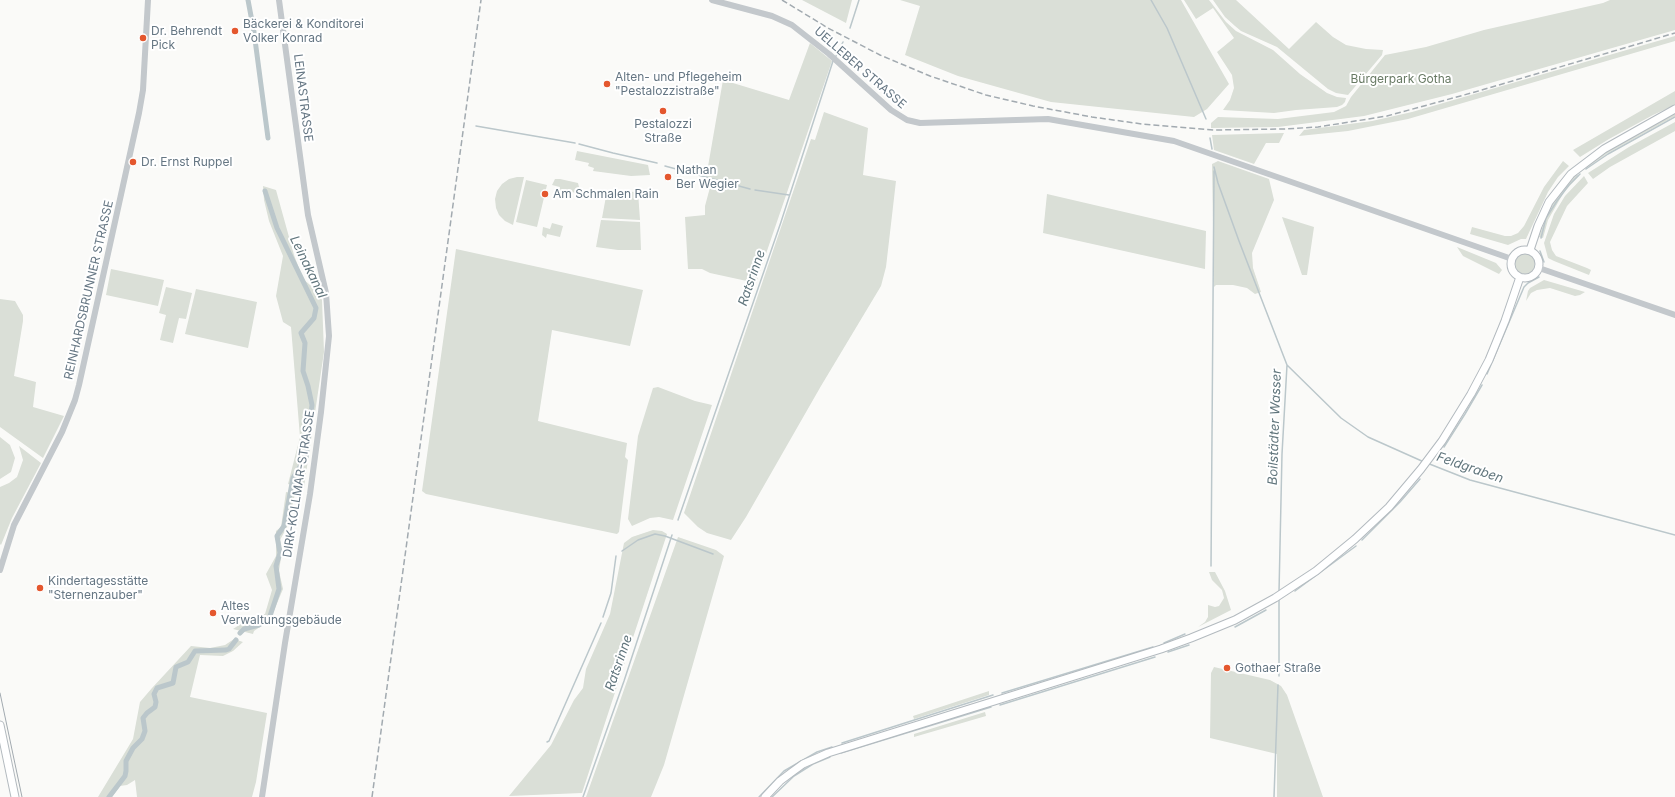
<!DOCTYPE html>
<html>
<head>
<meta charset="utf-8">
<style>
	body { margin:0 }
	canvas { display:block; background:#fafaf8 }
</style>
</head>
<body>
<canvas width="1675" height="797"></canvas>
<script>
const context = document.querySelector('canvas').getContext('2d');
context.lineJoin = 'round';
function paint(path, color) { context.fillStyle = color; context.fill(path, 'evenodd'); }
const poly = rows => new Path2D(rows.map(r => 'M' + r).join(''));
function trace(path, color, width, dash) { context.strokeStyle = color; context.lineWidth = width; context.lineCap = dash ? 'butt' : 'round'; context.setLineDash(dash || []); context.stroke(path); }
function label(font, color, halo, rows, align = 'center') {
  context.font = font + ' Inter,sans-serif'; context.lineWidth = 4; context.setLineDash([]); context.textBaseline = 'middle'; context.strokeStyle = halo; context.fillStyle = color; for (const [text, x, y, turn = 0] of rows) {
    context.save(); context.translate(x, y); context.rotate((+turn || 0) * Math.PI / 180); context.textAlign = isNaN(turn) ? turn : align; if (halo) context.strokeText(text, 0, 0); context.fillText(text, 0, 0); context.restore();
  }
}
paint(poly([
	[802,0,852,0,846,23],
	[900,0,1181,0,1229,84,1207,109,1194,117,1051,102,958,76,905,55,920,6],
	[1184,0,1209,0,1226,22,1236,31,1273,50,1300,74,1327,93,1337,97,1346,98,1345,102,1342,105,1337,107,1296,110,1274,113,1223,110,1230,100,1234,88,1232,75,1217,52,1234,38,1213,8,1196,19],
	[1213,0,1236,0,1289,49,1316,22,1333,37,1346,45,1366,49,1383,50,1382,55,1348,95,1336,93,1328,89,1277,47,1241,31,1235,26,1225,17],
	[1610,0,1675,0,1675,30,1452,94,1364,116,1278,127,1211,128,1211,123,1218,117,1278,119,1334,112,1346,106,1351,97,1385,55,1426,47,1484,30,1603,3],
	[1675,36,1675,41,1408,119,1348,131,1299,136,1304,130,1372,121,1412,112],
	[810,43,832,61,756,283,710,273,702,269,688,269,685,217,705,215,705,206,712,180,706,178,723,80,789,100],
	[1675,91,1675,105,1653,115,1609,139,1580,157,1573,150],
	[824,112,868,128,863,175,896,181,886,267,881,286,821,386,746,517,731,540,707,533,698,527,684,513,811,139,815,140],
	[1675,113,1675,116,1608,153,1587,168,1586,167,1602,154],
	[1675,122,1675,131,1610,167,1593,179,1588,173,1629,147],
	[1284,133,1279,143,1266,143,1254,164,1214,150,1212,135],
	[577,151,648,165,650,175,631,176,593,171,594,168,588,166,589,163,575,160],
	[1218,161,1269,179,1274,200,1252,253,1253,268,1261,292,1255,294,1247,288,1233,285,1216,285,1214,287,1212,164],
	[1563,161,1569,166,1558,177,1548,192,1526,239,1521,239,1508,245,1470,234,1472,227,1505,236,1511,236,1518,233,1524,226,1544,187],
	[1576,174,1579,176,1564,192,1548,220,1543,238,1539,237,1547,214,1554,201,1560,192],
	[1584,176,1588,183,1567,206,1550,242,1552,250,1556,256,1587,268,1591,270,1589,275,1554,261,1548,258,1544,243,1554,214,1565,196],
	[517,177,524,177,513,225,505,221,499,215,496,208,495,199,497,191,502,184,509,179],
	[555,179,560,179,578,183,579,187,578,193,571,192,569,197,558,194,560,187,552,185],
	[526,180,547,185,537,227,516,222],
	[263,186,276,190,294,255,303,279,316,290,322,300,324,352,304,487,288,484,300,437,291,327,283,322,276,296,283,256,269,221,264,200],
	[607,191,638,192,640,220,602,218],
	[1047,194,1206,231,1205,269,1043,233],
	[1282,217,1314,227,1307,275,1302,275],
	[601,220,640,222,641,250,618,250,596,247],
	[552,223,563,226,560,237,547,234,546,238,542,235,543,227,550,229],
	[1457,247,1496,263,1502,270,1499,274,1463,256],
	[456,249,643,290,630,346,552,330,538,421,627,443,625,457,628,460,619,532,617,534,426,494,422,491],
	'1515 264a10 10 0 1 1 20 0a10 10 0 1 1-20 0Z',
	[111,269,164,280,158,306,106,295],
	[1544,280,1585,292,1580,295,1575,296,1550,288,1537,290,1531,293,1526,301,1528,291,1530,288],
	[166,287,192,293,186,319,179,318,173,343,160,340,166,315,159,313],
	[196,289,257,302,248,348,185,334],
	[0,299,15,301,23,315,23,321,14,376,36,382,33,407,64,416,43,458,0,427],
	[658,387,695,401,712,405,673,520,659,517,650,518,632,526,628,519,638,436,653,388],
	[0,437,10,445,15,458,11,472,0,479],
	[19,446,41,463,12,518,1,545,0,544,0,487,9,483,17,477,23,460],
	[286,492,295,494,287,527,280,540,282,551,279,571,283,589,270,620,254,631,253,634,233,629,247,620,265,614,272,590,266,574,276,556,276,531,281,527],
	[653,530,662,531,667,534,582,793,509,796,551,745,574,700,583,688,586,669,610,614,624,543,632,537],
	[678,537,716,550,724,556,664,765,651,797,586,797],
	[1209,572,1215,572,1225,591,1231,610,1198,627,1205,622,1208,617,1208,605,1215,607,1219,606,1224,598,1222,590,1212,580],
	[234,639,243,642,233,651,223,656,200,655,190,697,267,713,256,782,252,797,137,797,135,780,127,785,120,786,112,797,98,797,133,739,140,702,152,688,191,646,210,648,225,645],
	[1214,667,1270,680,1281,686,1287,695,1323,797,1277,797,1277,754,1210,738,1211,673],
	[989,691,989,695,914,719,913,716],
	[985,712,986,716,914,737,914,734]
]), '#dadfd7');
trace(poly([
	[1151,0,1167,28,1206,119],
	[850,28,859,0],
	[835,58,843,42],
	[476,126,575,143],
	[1210,138,1212,149],
	[579,144,613,153,657,163],
	[665,166,750,189],
	[1214,167,1218,183,1239,241,1287,365,1282,454,1279,592],
	[1586,169,1608,154,1675,117],
	[755,190,789,195],
	[1541,238,1546,218,1557,201,1569,185,1580,174],
	[1540,251,1544,262],
	[1287,365,1341,418,1368,437,1424,462],
	[1487,374,1524,287,1528,283,1539,277],
	[1444,447,1465,414,1482,385],
	[1427,463,1470,480,1675,535],
	[678,520,781,222,833,61],
	[1362,540,1400,502,1420,479],
	[622,551,638,540,655,534,665,536,713,554],
	[1211,566,1214,171],
	[1295,591,1356,546],
	[603,617,611,593,616,556],
	[1235,627,1266,610],
	[1164,643,1185,634],
	[1168,652,1189,645],
	[1279,676,1279,598],
	[1002,693,1153,647],
	[1000,705,1155,657],
	[547,742,549,741,601,623],
	[842,743,993,695],
	[841,753,991,707],
	[583,797,624,681,672,535],
	[759,797,784,771,817,752,832,747],
	[772,797,794,776,813,764,830,757],
	[1274,797,1278,685]
]), '#bbc7cb', 1.5);
trace(poly([
	[248,0,254,32,268,138],
	[240,633,244,629,259,625,267,620,270,616,279,589,276,566,280,553,277,536,284,526,293,478,306,457,312,405,308,386,303,371,305,343,301,333,314,318,316,308,277,228,265,191],
	[109,797,125,776,126,771,126,761,133,748,142,739,145,731,143,718,147,713,155,707,156,702,154,694,157,688,173,683,176,667,188,662,195,651,226,650,229,649,236,640]
]), '#bbc7cb', 5);
const secondary = poly([
	'1511 264a14 14 0 1 1 28 0a14 14 0 1 1-28 0Z',
	[1530,250,1538,226,1549,202,1571,174,1604,149,1675,109],
	[0,725,15,797],
	[765,797,780,781,792,772,803,764,828,753,1161,649,1191,638,1235,620,1275,598,1316,571,1355,539,1389,507,1421,469,1442,441,1471,394,1489,360,1505,321,1520,277]
]);
trace(secondary, '#b3babf', 9);
trace(poly([
	[712,0,772,16,792,25,829,54,891,110,907,120,920,123,1048,119,1174,141,1512,259],
	[1539,268,1675,315],
	[0,570,14,525,62,432,75,400,79,385,139,113,143,90,148,0],
	[262,797,285,643,310,494,321,412,329,336,326,293,308,215,279,0]
]), '#c3c8cc', 6);
trace(secondary, '#fff', 7);
trace(poly([
	[0,693,22,797]
]), '#a2aab0', 1);
trace(poly([
	[782,0,828,28,880,55,930,76,986,95,1033,106,1092,117,1142,124,1214,130,1284,129,1318,127,1387,116,1475,92,1675,33],
	[372,797,481,0]
]), '#a2aab0', 1.5, [6, 3]);
for (const [x, y, r, color] of [
	[235,31,4,"#e4572e"],
	[143,38,4,"#e4572e"],
	[607,84,4,"#e4572e"],
	[663,111,4,"#e4572e"],
	[133,162,4,"#e4572e"],
	[668,177,4,"#e4572e"],
	[545,194,4,"#e4572e"],
	[40,588,4,"#e4572e"],
	[213,613,4,"#e4572e"],
	[1227,668,4,"#e4572e"]
]) { const dot = new Path2D(); dot.arc(x, y, r, 0, 2 * Math.PI); context.fillStyle = color; context.fill(dot); trace(dot, '#fff', 1.5); }
label('12px', '#657683', '#fff', [
	["Bäckerei & Konditorei",243,24],
	["Volker Konrad",243,38],
	["Dr. Behrendt",151,31],
	["Pick",151,45],
	["Alten- und Pflegeheim",615,77],
	["\"Pestalozzistraße\"",615,91],
	["Pestalozzi",663,124,"center"],
	["Straße",663,138,"center"],
	["Dr. Ernst Ruppel",141,162],
	["Nathan",676,170],
	["Ber Wegier",676,184],
	["Am Schmalen Rain",553,194],
	["Kindertagesstätte",48,581],
	["\"Sternenzauber\"",48,595],
	["Altes",221,606],
	["Verwaltungsgebäude",221,620],
	["Gothaer Straße",1235,668]
], 'left');
label('12px', '#657683', '#fff', [
	["UELLEBER STRASSE",860,68,41],
	["LEINASTRASSE",303,98,83],
	["REINHARDSBRUNNER STRASSE",89,290,-77],
	["DIRK-KOLLMAR-STRASSE",299,484,-81]
]);
label('12px', '#687a64', '#fff', [
	["Bürgerpark Gotha",1401,79]
]);
label('italic 13px', '#60757c', '#fff', [
	["Leinakanal",308,267,64],
	["Ratsrinne",752,278,-71],
	["Boilstädter Wasser",1275,427,-88],
	["Feldgraben",1470,468,19],
	["Ratsrinne",619,663,-71]
]);
</script>
</body>
</html>
